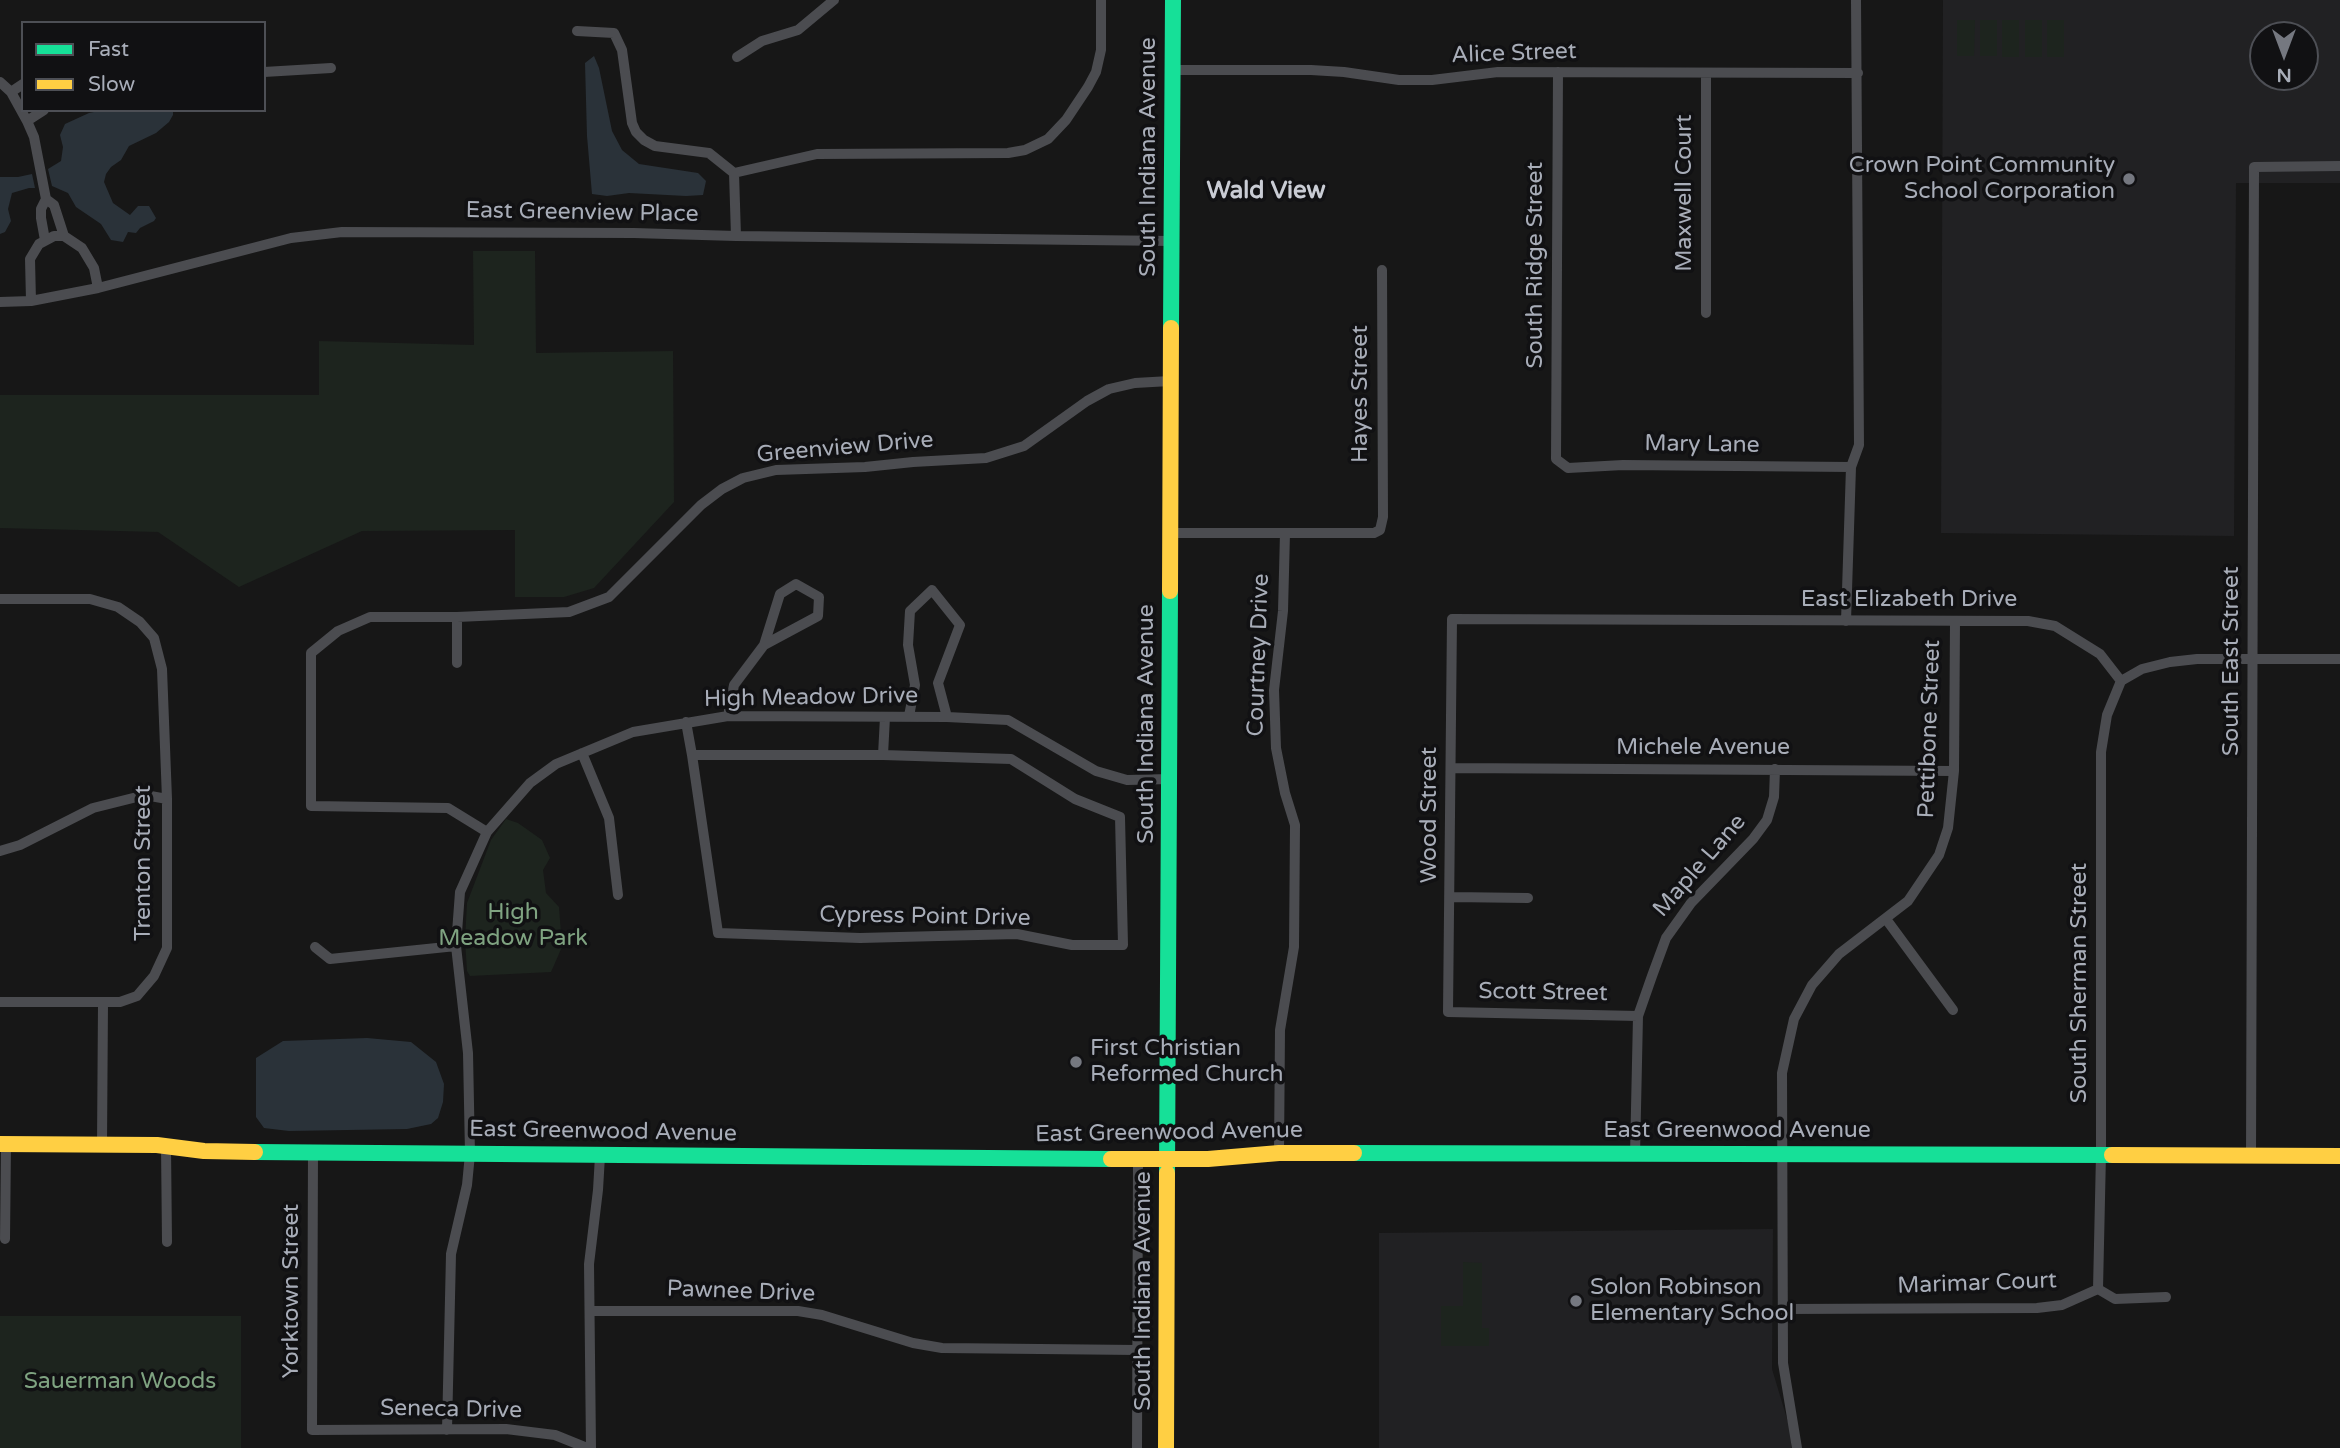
<!DOCTYPE html>
<html>
<head>
<meta charset="utf-8">
<style>
	body { margin:0 }
	#map { position:relative; width:2340px; height:1448px; overflow:hidden; background:#171717; font-family:"Varela Round",sans-serif }
	canvas { display:block }
	.legend { position:absolute; left:21px; top:21px; width:245px; height:91px; box-sizing:border-box; background:#111113; border:2px solid #4d4f55; margin:0; padding:9px 12px; list-style:none; font-size:21px; color:#a8adb8 }
	.legend li { display:flex; align-items:center; gap:14px; height:35px }
	.legend b { width:35px; border:2px solid #4d4f55 }
	.north { position:absolute; left:2249px; top:21px; width:70px; height:70px; box-sizing:border-box; background:#111113; border:2px solid #4d4f55; border-radius:50%; rotate:180deg; font-size:19px; font-weight:700; line-height:28px; text-align:center; color:#a8adb8 }
	.north::after { content:''; display:block; margin:auto; width:24px; height:32px; background:#757880; clip-path:polygon(50% 0,100% 100%,50% 72%,0 100%) }
</style>
</head>
<body>
<div id="map">
<canvas width="2340" height="1448"></canvas>
<ul class="legend">
<li><b style="height:9px;background:#16e098"></b>Fast</li>
<li><b style="height:9px;background:#ffcf43"></b>Slow</li>
</ul>
<div class="north">N</div>
</div>
<script>
const context = document.querySelector('canvas').getContext('2d');
context.lineJoin = 'round';
function paint(path, color) { context.fillStyle = color; context.fill(path, 'evenodd'); }
const poly = rows => new Path2D(rows.map(r => 'M' + r).join(''));
function trace(path, color, width, dash) { context.strokeStyle = color; context.lineWidth = width; context.lineCap = dash ? 'butt' : 'round'; context.setLineDash(dash || []); context.stroke(path); }
function label(font, color, halo, rows, align = 'center') {
  context.font = font + ' "Varela Round",sans-serif'; context.lineWidth = 7; context.setLineDash([]); context.textBaseline = 'middle'; context.strokeStyle = halo; context.fillStyle = color; for (const [text, x, y, turn = 0] of rows) {
    context.save(); context.translate(x, y); context.rotate((+turn || 0) * Math.PI / 180); context.textAlign = isNaN(turn) ? turn : align; if (halo) context.strokeText(text, 0, 0); context.fillText(text, 0, 0); context.restore();
  }
}
paint(poly([
	[1943,0,2340,0,2340,183,2236,183,2234,536,1941,533],
	[2263,35,2305,35,2305,77,2263,77],
	[1773,1229,1772,1369,1791,1432,1791,1448,1379,1448,1379,1233]
]), '#212123');
paint(poly([
	[1957,20,1975,20,1974,56,1957,56],
	[1980,20,1997,20,1997,56,1980,56],
	[2002,20,2019,20,2019,57,2002,57],
	[2025,20,2042,20,2042,57,2025,57],
	[2047,20,2064,20,2064,57,2047,57],
	[473,251,535,251,536,353,673,351,674,502,594,588,564,597,515,597,515,530,362,531,239,587,158,532,0,528,0,395,319,395,319,341,474,345],
	[506,819,518,823,542,840,550,858,543,870,546,893,559,907,562,947,551,972,470,976,467,971,465,940,467,903,491,840],
	[1463,1262,1482,1263,1482,1328,1489,1328,1489,1346,1441,1346,1441,1306,1463,1306],
	[0,1316,241,1316,241,1448,0,1448]
]), '#1d241e');
paint(poly([
	[594,56,599,68,612,131,622,150,639,164,698,173,706,181,703,195,686,196,629,193,607,196,592,194,587,136,585,63],
	[104,110,173,110,173,115,169,122,156,133,129,146,121,160,111,167,106,174,104,182,113,203,130,215,138,206,149,206,156,218,154,221,140,228,136,233,128,232,123,242,111,240,101,224,76,207,68,193,52,186,48,169,61,161,63,147,60,135,65,124,89,113],
	[32,174,35,188,29,188,12,193,8,209,11,221,5,232,0,234,0,177,18,177],
	[367,1038,411,1042,436,1062,444,1084,443,1102,438,1118,431,1124,407,1129,289,1131,264,1128,256,1117,256,1058,283,1041]
]), '#2a3239');
trace(poly([
	[577,31,614,33,622,50,632,123,636,132,644,140,655,146,709,153,734,173],
	[737,57,762,41,798,30,834,0],
	[1173,70,1311,70,1344,72,1399,80,1432,80,1498,72,1858,73],
	[264,72,331,68],
	[1558,72,1556,459,1568,468,1623,465,1851,467],
	[1706,73,1706,313],
	[0,82,11,92,27,121,34,137,46,199,41,209,41,218,45,240],
	[11,92,23,84],
	[27,121,44,110],
	[46,199,54,205,64,236],
	[736,236,734,173,817,154,1008,153,1025,150,1048,139,1066,120,1088,87,1096,72,1101,50,1101,0],
	[31,301,30,259,39,244,54,236,64,236,82,248,94,268,98,288],
	[0,302,31,301,98,288,291,238,342,232,634,233,736,236,1172,241],
	[1170,533,1374,533,1380,530,1383,517,1382,270],
	[0,599,90,599,118,607,140,622,154,638,162,669,167,799,167,948,154,976,137,996,120,1002,0,1002],
	[457,617,457,663],
	[1846,621,1851,467,1859,445,1856,0],
	[2121,681,2142,669,2170,662,2197,659,2340,659],
	[728,716,734,685,764,645,818,616,819,597,796,584,780,594,764,645],
	[909,716,915,685,908,645,910,611,932,590,960,625,938,683,947,717],
	[686,722,692,755],
	[582,753,609,818,618,895],
	[692,755,883,755,1011,759,1075,799,1120,817,1123,945,1072,945,1017,934,860,938,718,933,692,755],
	[883,755,885,717],
	[1451,768,1954,771],
	[487,832,448,808,311,806,311,653,338,631,370,617,457,617,569,612,609,597,701,505,722,489,743,478,776,470,865,467,913,462,986,458,1024,446,1087,401,1109,389,1135,383,1170,381],
	[0,851,20,845,93,808,145,795,167,799],
	[1451,897,1528,898],
	[1886,919,1953,1010],
	[315,947,330,959,456,946],
	[1638,1016,1448,1012,1452,619,2028,621,2055,626,2100,654,2121,681],
	[102,1144,103,1003],
	[166,1146,167,1242],
	[313,1152,312,1430,506,1429,555,1435,587,1448],
	[1279,1153,1280,1030,1294,947,1295,825,1285,793,1276,748,1274,690,1283,611,1285,533],
	[1635,1155,1638,1016,1652,976,1666,938,1691,903,1753,839,1767,820,1774,797,1775,769],
	[2251,1156,2254,167,2340,166],
	[5,1239,6,1144],
	[2098,1289,2101,1154,2101,752,2107,715,2121,681],
	[2098,1289,2115,1299,2166,1297],
	[1784,1309,2037,1308,2062,1305,2098,1289],
	[590,1311,798,1311,822,1315,913,1343,942,1348,1137,1350],
	[447,1430,451,1254,467,1185,470,1154,468,1053,456,946,460,892,487,832,530,783,556,764,633,732,728,716,947,717,1008,720,1096,771,1127,780,1170,779],
	[591,1448,589,1264,598,1190,600,1156],
	[1137,1448,1138,1158],
	[1797,1448,1783,1363,1782,1073,1794,1019,1812,985,1839,954,1908,901,1939,855,1948,828,1954,771,1955,622]
]), '#4b4c50', 10);
trace(poly([
	[1171,328,1173,0],
	[255,1152,1111,1159],
	[1354,1153,2112,1155],
	[1167,1173,1170,591]
]), '#16e098', 16);
trace(poly([
	[1170,591,1171,328],
	[0,1144,157,1145,204,1151,255,1152],
	[2112,1155,2340,1156],
	[1111,1159,1208,1159,1279,1153,1354,1153],
	[1166,1448,1167,1173]
]), '#ffcf43', 16);
for (const [x, y, r, color] of [
	[2129,179,7,"#757880"],
	[1076,1062,7,"#757880"],
	[1576,1301,7,"#757880"]
]) { const dot = new Path2D(); dot.arc(x, y, r, 0, 2 * Math.PI); context.fillStyle = color; context.fill(dot); trace(dot, '#111113', 2.5); }
label('23px', '#a8adb8', '#111113', [
	["Alice Street",1514,54,-2],
	["South Indiana Avenue",1149,157,-90],
	["Maxwell Court",1685,193,-90],
	["East Greenview Place",582,213,1],
	["South Ridge Street",1536,265,-90],
	["Hayes Street",1361,394,-90],
	["Mary Lane",1702,445,1],
	["Greenview Drive",845,448,-5],
	["East Elizabeth Drive",1909,600],
	["Courtney Drive",1259,655,-88],
	["South East Street",2232,661,-90],
	["High Meadow Drive",811,698,-1],
	["South Indiana Avenue",1147,724,-90],
	["Pettibone Street",1930,729,-88],
	["Michele Avenue",1703,748],
	["Wood Street",1430,815,-90],
	["Trenton Street",144,863,-90],
	["Maple Lane",1700,866,-49],
	["Cypress Point Drive",925,917,1],
	["South Sherman Street",2080,983,-90],
	["Scott Street",1543,993,1],
	["East Greenwood Avenue",1737,1131],
	["East Greenwood Avenue",603,1132,1],
	["East Greenwood Avenue",1169,1133,-1],
	["Marimar Court",1977,1284,-2],
	["Yorktown Street",292,1291,-90],
	["South Indiana Avenue",1144,1291,-90],
	["Pawnee Drive",741,1292,2],
	["Seneca Drive",451,1410,1]
]);
label('23px', '#a8adb8', '#111113', [
	["Crown Point Community",2115,166,"right"],
	["School Corporation",2115,192,"right"],
	["First Christian",1090,1049],
	["Reformed Church",1090,1075],
	["Solon Robinson",1590,1288],
	["Elementary School",1590,1314]
], 'left');
label('23px', '#7fa381', '#111113', [
	["High",513,913],
	["Meadow Park",513,939],
	["Sauerman Woods",120,1382]
]);
label('bold 24px', '#c9ccd4', '#111113', [
	["Wald View",1266,192]
]);
</script>
</body>
</html>
